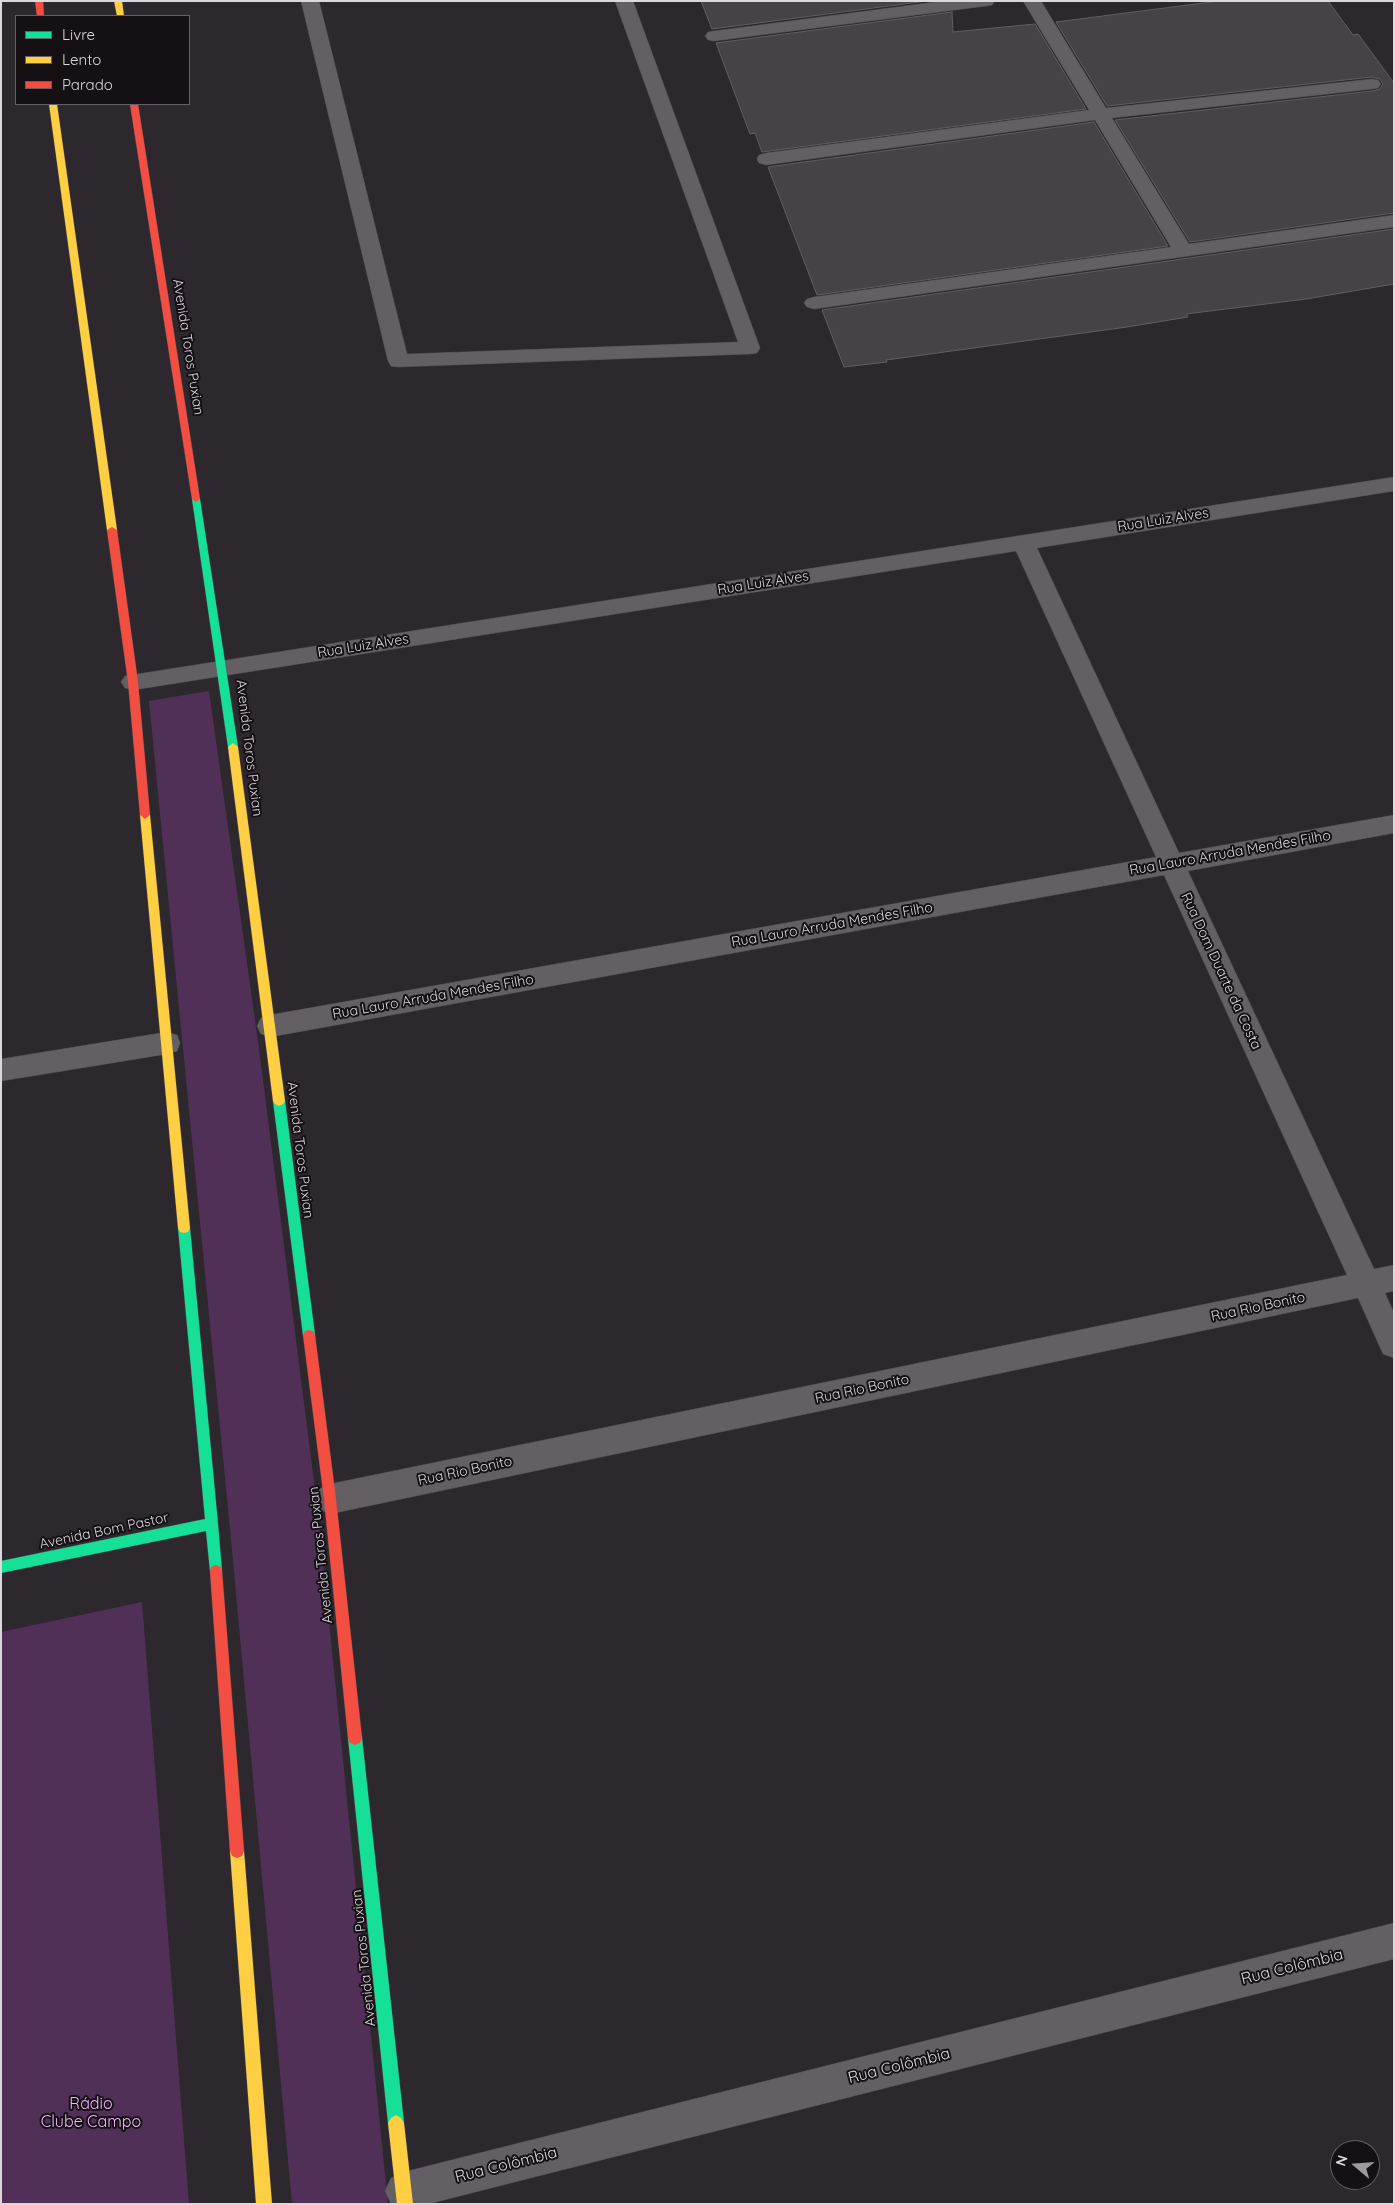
<!DOCTYPE html>
<html>
<head>
<meta charset="utf-8">
<style>
	body { margin:0 }
	#map { position:relative; width:1395px; height:2205px; overflow:hidden; background:#2d282d; font-family:Quicksand,sans-serif }
	canvas { display:block }
	.frame { position:absolute; inset:0; border:2px solid #ddd8de; pointer-events:none }
	.legend { position:absolute; left:15px; top:15px; width:175px; height:90px; box-sizing:border-box; background:#141014; border:1px solid #646065; margin:0; padding:6px 9px; list-style:none; font-size:15px; color:#ddd8de }
	.legend li { display:flex; align-items:center; gap:10px; height:25px }
	.legend b { width:25px; border:1px solid #646065 }
	.north { position:absolute; left:1330px; top:2140px; width:50px; height:50px; box-sizing:border-box; background:#141014; border:1px solid #646065; border-radius:50%; rotate:288deg; font-size:14px; font-weight:700; line-height:20px; text-align:center; color:#ddd8de }
	.north::after { content:''; display:block; margin:auto; width:18px; height:22px; background:#9f9aa0; clip-path:polygon(50% 0,100% 100%,50% 72%,0 100%) }
</style>
</head>
<body>
<div id="map">
<canvas width="1395" height="2205"></canvas>
<div class="frame"></div>
<ul class="legend">
<li><b style="height:6px;background:#16e098"></b>Livre</li>
<li><b style="height:6px;background:#ffcf43"></b>Lento</li>
<li><b style="height:6px;background:#f24e42"></b>Parado</li>
</ul>
<div class="north">N</div>
</div>
<script>
const context = document.querySelector('canvas').getContext('2d');
context.lineJoin = 'round';
function paint(path, color) { context.fillStyle = color; context.fill(path, 'evenodd'); }
const poly = rows => new Path2D(rows.map(r => 'M' + r).join(''));
function trace(path, color, width, dash) { context.strokeStyle = color; context.lineWidth = width; context.lineCap = dash ? 'butt' : 'round'; context.setLineDash(dash || []); context.stroke(path); }
function label(font, color, halo, rows, align = 'center') {
  context.font = font + ' Quicksand,sans-serif'; context.lineWidth = 4; context.setLineDash([]); context.textBaseline = 'middle'; context.strokeStyle = halo; context.fillStyle = color; for (const [text, x, y, turn = 0] of rows) {
    context.save(); context.translate(x, y); context.rotate((+turn || 0) * Math.PI / 180); context.textAlign = isNaN(turn) ? turn : align; if (halo) context.strokeText(text, 0, 0); context.fillText(text, 0, 0); context.restore();
  }
}
paint(poly([
	[209,691,259,1049,318,1513,388,2204,292,2204,231,1539,149,701],
	[142,1602,189,2204,1,2204,1,1632]
]), '#513057');
const building = poly([
	[701,1,927,1,712,29,701,1],
	[1219,1,1328,1,1353,35,1358,34,1394,83,1394,213,1190,242,1115,120,1372,91,1380,89,1383,84,1380,79,1372,77,1107,106,1056,22,1219,1],
	[952,12,953,32,1035,24,1086,109,762,152,755,133,750,134,716,43,952,12],
	[1094,122,1168,246,817,295,768,167,1094,122],
	[1394,229,1394,284,1306,299,1186,314,1188,317,1127,327,886,360,887,362,844,367,822,310,1394,229]
]);
paint(building, '#464247');
trace(building, '#625e62', 1);
const street = poly([
	[301,1,319,1,407,354,738,342,615,1,633,1,760,348,757,353,750,354,398,367,391,366,388,361,301,1],
	[943,1,995,1,992,5,986,6,714,41,708,40,705,36,708,32,714,31,943,1],
	[1023,1,1041,1,1106,108,1372,79,1378,80,1381,84,1378,88,1372,89,1112,118,1189,244,1394,215,1394,227,814,309,807,307,804,303,807,299,814,297,1171,247,1095,120,766,165,759,163,757,159,759,155,766,153,1089,110,1023,1],
	[1394,477,1394,491,1037,548,1179,853,1394,815,1394,833,1188,871,1374,1269,1394,1265,1394,1291,1385,1293,1394,1313,1394,1358,1383,1354,1358,1298,330,1514,319,1509,314,1499,319,1489,330,1484,1347,1275,1164,875,270,1037,261,1034,257,1026,261,1018,270,1015,1156,857,1016,551,133,690,125,688,121,682,125,676,1394,477],
	[167,1032,177,1035,180,1043,177,1051,167,1054,1,1081,1,1059,167,1032],
	[1394,1923,1394,1959,428,2204,391,2204,385,2191,391,2178,404,2172,1394,1923]
]);
const fast = poly([
	[196,496,200,499,238,747,233,751,228,747,192,499,196,496],
	[279,1096,283,1098,285,1101,315,1335,313,1339,309,1340,305,1339,303,1335,273,1101,275,1098,279,1096],
	[184,1223,188,1224,190,1228,218,1524,222,1571,221,1575,216,1577,211,1575,210,1571,206,1531,1,1573,1,1561,205,1519,178,1228,180,1224,184,1223],
	[355,1731,360,1733,362,1738,404,2123,401,2128,396,2131,391,2128,388,2123,348,1738,350,1733,355,1731]
]);
const slow = poly([
	[114,1,122,1,124,16,117,16,114,1],
	[49,104,57,104,117,530,112,533,107,530,49,104],
	[233,743,238,747,285,1101,283,1104,279,1106,275,1104,273,1101,228,747,233,743],
	[145,811,150,815,190,1228,188,1232,184,1233,180,1232,178,1228,140,815,145,811],
	[237,1844,242,1846,244,1851,272,2204,256,2204,230,1851,232,1846,237,1844],
	[396,2115,401,2118,404,2123,413,2204,397,2204,388,2123,391,2118,396,2115]
]);
const jam = poly([
	[35,1,43,1,44,16,37,16,35,1],
	[130,104,138,104,200,499,196,502,192,499,130,104],
	[112,527,117,530,138,682,150,815,145,819,140,815,128,682,107,530,112,527],
	[309,1330,313,1331,315,1335,336,1499,362,1738,360,1743,355,1745,350,1743,348,1738,324,1499,303,1335,305,1331,309,1330],
	[216,1565,221,1567,222,1571,244,1851,242,1856,237,1858,232,1856,230,1851,210,1571,211,1567,216,1565]
]);
trace(street, '#494549', 1);
trace(fast, '#494549', 1);
trace(slow, '#494549', 1);
trace(jam, '#494549', 1);
paint(street, '#635f63');
paint(fast, '#16e098');
paint(slow, '#ffcf43');
paint(jam, '#f24e42');
label('14px', '#ddd8de', '#141014', [
	["Avenida Toros Puxian",188,347,81],
	["Rua Luiz Alves",1163,520,-9],
	["Rua Luiz Alves",763,583,-9],
	["Rua Luiz Alves",363,646,-9],
	["Avenida Toros Puxian",249,748,83],
	["Rua Lauro Arruda Mendes Filho",1230,853,-10],
	["Rua Lauro Arruda Mendes Filho",832,925,-10],
	["Rua Dom Duarte da Costa",1221,971,65],
	["Rua Lauro Arruda Mendes Filho",433,997,-10],
	["Avenida Toros Puxian",300,1150,83],
	["Rua Rio Bonito",1258,1307,-12],
	["Rua Rio Bonito",862,1389,-12],
	["Rua Rio Bonito",465,1471,-12],
	["Avenida Bom Pastor",104,1531,-12],
	["Avenida Toros Puxian",321,1555,-96],
	["Avenida Toros Puxian",364,1958,-96]
]);
label('16px', '#ddd8de', '#141014', [
	["Rua Colômbia",1292,1967,-14],
	["Rua Colômbia",899,2066,-14],
	["Rua Colômbia",506,2165,-14]
]);
label('16px', '#f1b5fb', '#141014', [
	["Rádio",91,2104],
	["Clube Campo",91,2122]
]);
</script>
</body>
</html>
